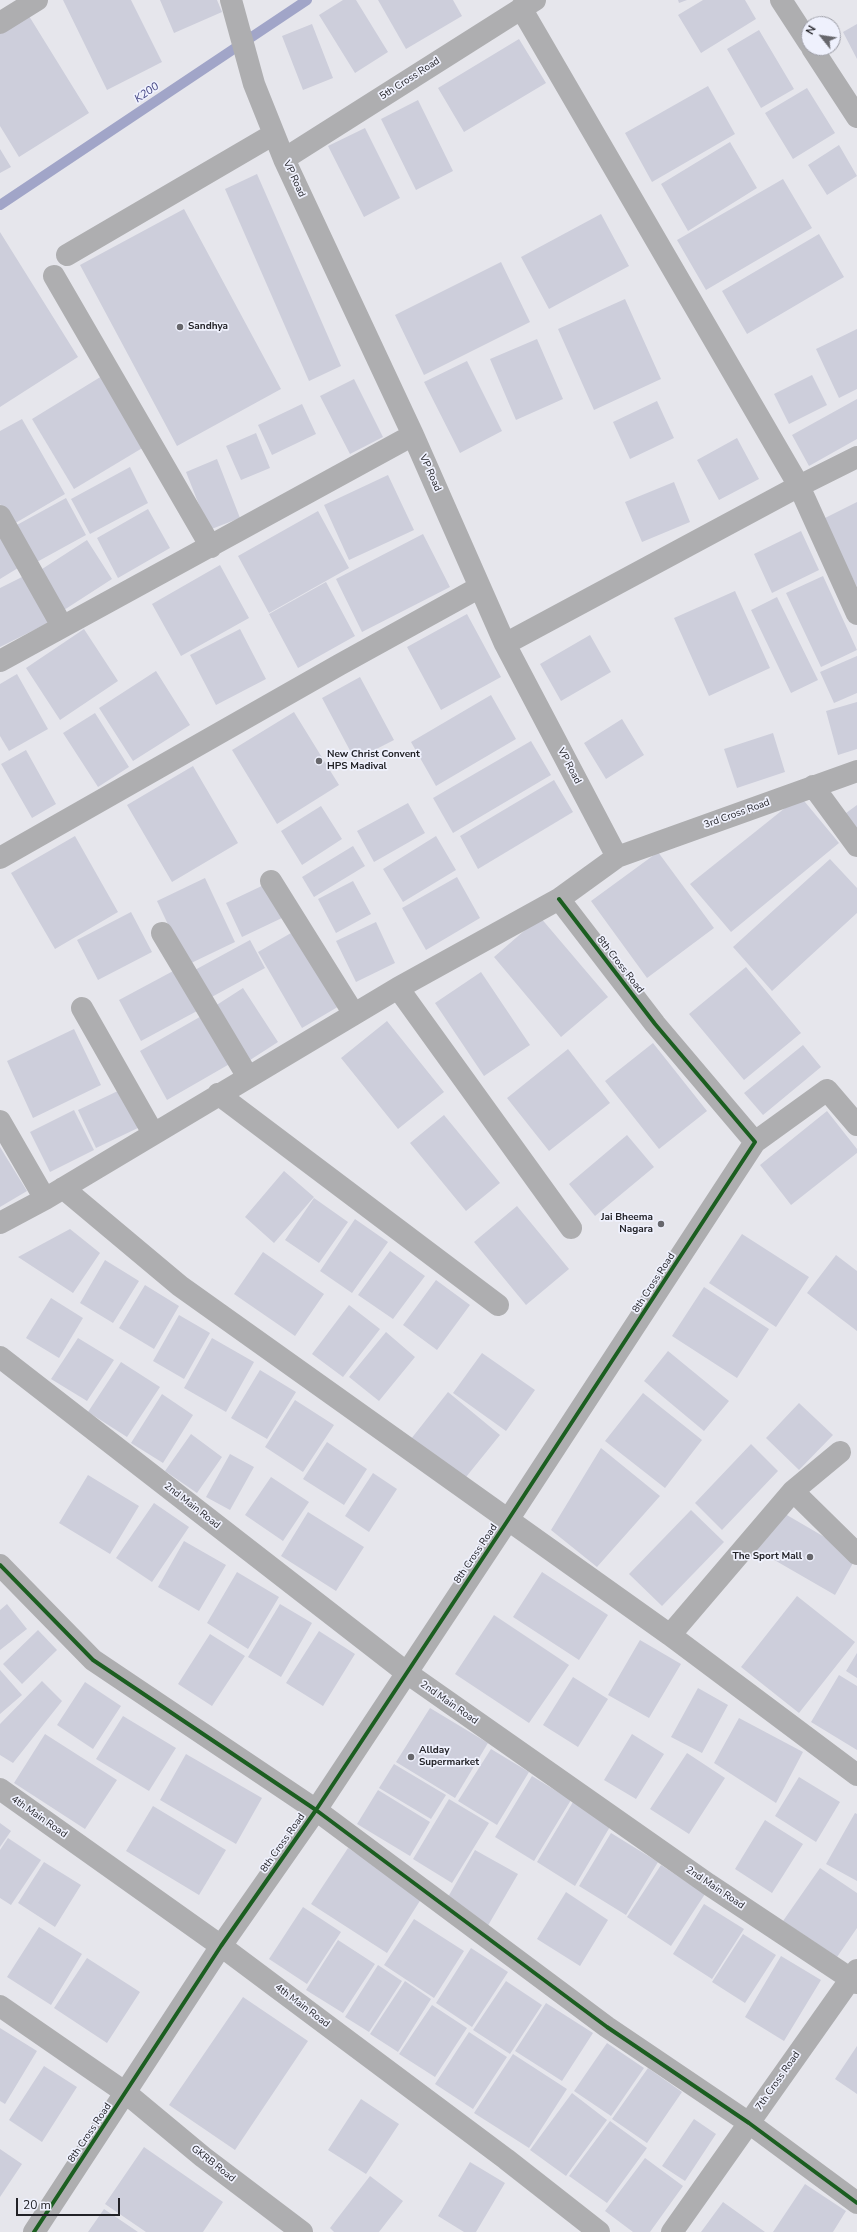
<!DOCTYPE html>
<html>
<head>
<meta charset="utf-8">
<style>
	body { margin:0 }
	#map { position:relative; width:857px; height:2232px; overflow:hidden; background:#e6e6ec; font-family:"Nunito Sans",sans-serif }
	canvas { display:block }
	.north { position:absolute; left:801px; top:16px; width:40px; height:40px; box-sizing:border-box; background:#eff1fd; border:1px solid #9d9ea7; border-radius:50%; rotate:300deg; font-size:11px; font-weight:700; line-height:16px; text-align:center; color:#222227 }
	.north::after { content:''; display:block; margin:auto; width:14px; height:18px; background:#67676c; clip-path:polygon(50% 0,100% 100%,50% 72%,0 100%) }
	.scale { position:absolute; left:16px; top:2198px; width:104px; height:18px; box-sizing:border-box; border:2px solid #222227; border-top:0; padding-left:5px; font-size:12px; line-height:14px; white-space:nowrap; color:#222227; -webkit-text-stroke:3px #eff1fd; paint-order:stroke }
</style>
</head>
<body>
<div id="map">
<canvas width="857" height="2232"></canvas>
<div class="north">N</div>
<div class="scale">20 m</div>
</div>
<script>
const context = document.querySelector('canvas').getContext('2d');
context.lineJoin = 'round';
const poly = rows => new Path2D(rows.map(r => 'M' + r).join(''));
function trace(path, color, width, dash) { context.strokeStyle = color; context.lineWidth = width; context.lineCap = dash ? 'butt' : 'round'; context.setLineDash(dash || []); context.stroke(path); }
function paint(path, color) { context.fillStyle = color; context.fill(path, 'evenodd'); }
function label(font, color, halo, rows, align = 'center') {
  context.font = font + ' "Nunito Sans",sans-serif'; context.lineWidth = 3.5; context.setLineDash([]); context.textBaseline = 'middle'; context.strokeStyle = halo; context.fillStyle = color; for (const [text, x, y, turn = 0] of rows) {
    context.save(); context.translate(x, y); context.rotate((+turn || 0) * Math.PI / 180); context.textAlign = isNaN(turn) ? turn : align; if (halo) context.strokeText(text, 0, 0); context.fillText(text, 0, 0); context.restore();
  }
}
trace(poly([
	[0,205,307,0]
]), '#a1a5c8', 10);
paint(poly([
	[63,0,131,0,162,62,107,90],
	[160,0,217,0,222,12,174,33],
	[343,0,356,0,388,52,355,73,319,15],
	[378,0,453,0,462,16,406,49],
	[678,0,687,0,679,3],
	[703,0,745,0,756,19,701,53,678,15],
	[29,16,89,113,19,157,0,126,0,34],
	[312,24,333,78,303,90,282,36],
	[857,24,857,59,843,32],
	[759,30,794,89,761,108,727,49],
	[519,39,546,83,464,132,438,88],
	[708,86,735,134,652,182,625,133],
	[807,88,835,133,793,159,765,113],
	[418,100,453,171,416,190,381,119],
	[365,128,400,198,364,217,328,146],
	[730,142,757,188,688,231,661,184],
	[839,145,857,176,827,195,808,165],
	[0,149,11,167,0,173],
	[257,174,341,366,309,381,225,189],
	[783,179,812,228,706,290,677,240],
	[184,209,281,389,177,446,80,265],
	[601,214,629,266,549,309,521,257],
	[0,232,78,357,0,407],
	[819,234,844,277,747,334,722,291],
	[501,262,530,322,424,375,395,315],
	[625,299,661,379,594,410,558,329],
	[857,329,857,389,839,398,816,349],
	[537,339,563,399,516,420,490,359],
	[467,361,502,431,460,453,424,382],
	[812,375,827,405,789,424,774,394],
	[102,376,144,447,74,489,32,419],
	[354,379,383,437,350,454,320,396],
	[857,399,857,439,809,466,792,435],
	[657,401,674,438,630,459,613,422],
	[302,404,316,434,272,455,258,425],
	[22,419,65,494,12,525,0,504,0,431],
	[256,433,270,468,241,480,226,446],
	[737,438,759,479,719,500,697,460],
	[217,459,240,518,209,530,186,472],
	[130,467,148,503,90,534,71,499],
	[388,475,414,530,349,560,324,505],
	[674,482,690,522,642,542,625,502],
	[66,498,86,535,35,563,15,526],
	[857,502,857,587,823,519],
	[148,509,170,548,118,578,97,538],
	[318,511,349,568,269,613,238,556],
	[801,531,819,570,772,593,754,554],
	[423,534,450,587,362,632,336,579],
	[0,537,18,568,0,579],
	[87,540,112,579,64,610,39,571],
	[220,565,249,618,181,656,152,604],
	[26,575,50,622,0,647,0,588],
	[823,576,857,650,821,667,786,593],
	[326,582,355,636,298,668,269,614],
	[735,591,770,668,709,696,674,618],
	[777,597,818,680,791,693,751,610],
	[467,614,501,677,441,710,407,647],
	[84,629,118,681,60,720,26,668],
	[240,629,266,679,216,705,190,655],
	[590,635,611,672,561,701,540,664],
	[857,656,857,693,834,703,820,672],
	[156,671,190,725,133,761,99,708],
	[17,674,48,729,9,751,0,736,0,684],
	[360,677,394,740,355,760,322,698],
	[491,695,516,739,436,786,411,742],
	[857,702,857,749,838,755,826,711],
	[294,712,339,785,277,824,232,750],
	[95,713,129,767,98,787,63,733],
	[622,719,644,755,606,779,584,743],
	[773,733,785,772,737,788,724,749],
	[531,741,551,775,453,833,433,798],
	[26,750,56,804,32,818,1,764],
	[193,766,238,843,172,882,127,805],
	[554,780,573,812,478,869,460,836],
	[800,796,839,843,731,932,690,884],
	[408,803,425,833,374,862,357,831],
	[857,805,857,836,842,816],
	[321,806,342,839,302,865,281,831],
	[75,836,118,912,55,949,11,873],
	[436,836,456,870,403,902,383,869],
	[353,846,365,866,314,897,302,877],
	[658,852,714,928,647,978,591,901],
	[830,859,857,888,857,913,772,991,733,947],
	[457,877,480,918,426,950,402,908],
	[205,878,235,942,187,965,157,901],
	[353,881,371,914,336,933,318,899],
	[268,883,284,917,242,937,226,903],
	[131,912,152,952,98,980,77,940],
	[540,917,608,997,561,1037,494,957],
	[376,922,395,963,356,982,336,941],
	[298,929,341,1005,302,1028,258,952],
	[250,940,265,968,208,999,193,971],
	[746,967,801,1033,744,1080,689,1014],
	[175,970,197,1011,141,1041,119,1000],
	[481,972,530,1045,484,1076,435,1003],
	[243,988,278,1042,247,1062,212,1008],
	[205,1014,233,1062,167,1100,140,1051],
	[387,1021,444,1092,398,1129,341,1058],
	[74,1029,101,1085,33,1118,7,1061],
	[653,1043,707,1111,659,1149,605,1081],
	[803,1045,821,1067,763,1115,744,1093],
	[568,1049,610,1103,549,1151,507,1098],
	[122,1089,140,1127,96,1148,78,1110],
	[74,1110,94,1150,50,1172,30,1132],
	[827,1111,857,1149,857,1153,791,1205,760,1165],
	[444,1115,500,1183,466,1211,410,1143],
	[627,1135,654,1167,595,1216,569,1184],
	[0,1147,27,1191,0,1207],
	[284,1171,314,1197,274,1243,245,1217],
	[314,1198,348,1222,319,1263,285,1240],
	[517,1206,569,1269,526,1305,474,1242],
	[355,1219,388,1242,352,1293,320,1271],
	[70,1229,100,1253,73,1293,18,1257],
	[742,1234,809,1277,776,1327,709,1283],
	[390,1251,425,1276,393,1319,358,1295],
	[263,1252,324,1294,295,1336,234,1294],
	[836,1255,857,1271,857,1331,807,1293],
	[105,1260,139,1281,113,1323,80,1303],
	[436,1280,470,1305,437,1350,403,1325],
	[145,1285,179,1306,154,1349,119,1328],
	[704,1287,769,1329,737,1378,672,1336],
	[51,1298,83,1318,59,1358,26,1338],
	[349,1305,380,1329,343,1377,312,1354],
	[179,1315,210,1333,184,1379,153,1361],
	[386,1332,415,1357,379,1401,349,1377],
	[78,1338,114,1360,87,1401,51,1379],
	[212,1338,254,1362,226,1412,184,1388],
	[668,1351,729,1401,704,1431,644,1381],
	[482,1353,535,1390,506,1431,453,1393],
	[121,1362,160,1387,127,1437,88,1412],
	[260,1370,296,1392,267,1439,231,1418],
	[448,1392,500,1435,462,1482,411,1439],
	[643,1393,702,1440,665,1488,605,1441],
	[162,1394,193,1415,163,1463,131,1443],
	[295,1400,334,1425,303,1472,265,1447],
	[799,1403,833,1435,799,1470,766,1438],
	[191,1434,222,1457,197,1493,165,1471],
	[327,1442,367,1469,344,1505,303,1479],
	[751,1444,778,1471,722,1530,695,1503],
	[601,1448,660,1496,597,1567,551,1530],
	[230,1454,254,1467,230,1510,206,1497],
	[373,1473,397,1489,369,1532,345,1516],
	[88,1475,139,1506,110,1554,59,1523],
	[271,1477,309,1502,283,1541,245,1515],
	[154,1503,189,1527,152,1582,116,1558],
	[691,1510,724,1542,662,1606,629,1574],
	[780,1511,857,1556,835,1595,757,1550],
	[308,1512,364,1547,336,1591,281,1556],
	[184,1541,226,1565,199,1611,158,1587],
	[237,1572,279,1597,248,1649,207,1623],
	[542,1572,608,1615,579,1660,513,1617],
	[797,1596,855,1642,799,1713,741,1667],
	[7,1604,27,1629,0,1650,0,1610],
	[280,1604,312,1623,281,1677,248,1657],
	[494,1615,569,1665,529,1723,455,1674],
	[38,1630,57,1650,22,1684,3,1664],
	[319,1631,355,1654,323,1706,286,1683],
	[210,1634,245,1656,212,1706,178,1684],
	[640,1640,681,1664,649,1718,608,1695],
	[857,1653,857,1678,846,1671],
	[0,1670,22,1695,0,1714],
	[839,1675,857,1686,857,1750,811,1722],
	[573,1677,608,1699,578,1747,543,1725],
	[42,1681,62,1701,13,1763,0,1755,0,1724],
	[85,1682,121,1706,93,1749,57,1725],
	[698,1688,728,1705,702,1753,671,1737],
	[430,1708,488,1743,455,1798,396,1762],
	[123,1716,176,1748,149,1791,96,1759],
	[739,1718,803,1752,776,1803,714,1763],
	[45,1734,117,1780,85,1829,14,1783],
	[632,1734,664,1754,636,1799,604,1780],
	[491,1749,529,1772,497,1825,458,1801],
	[687,1753,725,1778,689,1834,650,1809],
	[186,1754,262,1798,236,1844,160,1800],
	[394,1764,446,1795,431,1819,379,1788],
	[532,1776,571,1800,534,1861,495,1837],
	[799,1777,840,1802,816,1842,775,1816],
	[378,1790,430,1822,410,1856,357,1824],
	[449,1799,489,1823,452,1883,413,1859],
	[573,1802,611,1825,575,1886,537,1862],
	[153,1806,226,1850,199,1895,126,1851],
	[855,1813,857,1814,857,1881,826,1864],
	[765,1820,803,1844,772,1893,735,1869],
	[0,1823,11,1831,0,1847],
	[611,1833,658,1862,626,1915,579,1886],
	[8,1838,41,1860,11,1905,0,1898,0,1850],
	[348,1848,423,1896,387,1953,311,1904],
	[475,1850,518,1874,486,1929,444,1904],
	[44,1862,81,1885,55,1927,18,1903],
	[661,1865,705,1894,671,1946,627,1917],
	[820,1868,857,1893,857,1928,837,1957,783,1921],
	[566,1892,608,1920,580,1966,537,1939],
	[704,1904,744,1929,712,1979,673,1954],
	[303,1907,341,1932,307,1984,269,1959],
	[414,1919,464,1951,434,1998,384,1965],
	[39,1927,82,1954,51,2005,7,1977],
	[743,1934,776,1955,745,2003,712,1982],
	[338,1940,375,1964,343,2013,306,1990],
	[471,1948,508,1972,472,2027,436,2003],
	[781,1956,821,1980,784,2041,745,2017],
	[87,1958,140,1992,107,2043,54,2008],
	[378,1965,402,1981,369,2032,345,2017],
	[405,1981,431,1999,398,2052,370,2034],
	[506,1981,542,2005,510,2054,473,2030],
	[243,1997,308,2041,235,2150,169,2105],
	[546,2003,593,2033,562,2081,515,2051],
	[432,2005,467,2028,435,2077,399,2054],
	[0,2028,37,2051,5,2104,0,2101],
	[469,2032,507,2057,473,2109,435,2084],
	[607,2043,644,2068,611,2116,574,2091],
	[857,2046,857,2094,835,2079],
	[513,2054,567,2089,529,2148,474,2113],
	[44,2066,77,2087,42,2142,9,2120],
	[648,2068,682,2092,647,2143,612,2119],
	[572,2093,607,2120,566,2176,530,2150],
	[361,2099,399,2124,366,2174,328,2150],
	[694,2119,716,2134,685,2181,662,2166],
	[610,2121,647,2148,607,2203,569,2176],
	[144,2147,223,2202,203,2232,146,2232,105,2204],
	[0,2149,22,2164,0,2197],
	[645,2158,683,2186,650,2232,633,2232,605,2211],
	[470,2162,505,2183,476,2232,464,2232,438,2216],
	[370,2176,403,2201,379,2232,334,2232,330,2228],
	[805,2184,846,2211,833,2232,773,2232],
	[723,2202,765,2232,701,2232],
	[104,2209,138,2232,88,2232]
]), '#cdcedb');
trace(poly([
	[231,0,254,84,284,159,413,435,505,644,617,857],
	[781,0,809,43],
	[521,8,799,486,857,614],
	[0,23,37,0],
	[812,48,857,117],
	[284,159,535,0],
	[67,255,274,134],
	[54,276,211,547],
	[0,516,62,626],
	[505,644,799,486,857,457],
	[0,661,413,435],
	[813,786,857,846],
	[0,858,339,665,480,587],
	[271,881,354,1014],
	[559,899,655,1024,755,1142],
	[162,933,248,1077],
	[398,988,571,1228],
	[82,1008,153,1133],
	[218,1094,498,1305],
	[0,1121,45,1199],
	[63,1188,180,1286,670,1635,857,1775],
	[0,1223,45,1199,398,988,559,899,617,857,857,771],
	[0,1357,407,1673,708,1884,857,1983],
	[793,1491,857,1554],
	[0,1565,93,1660,316,1810,607,2027,749,2123,857,2203],
	[670,1635,793,1491,840,1452],
	[0,1789,221,1946,506,2159,599,2232],
	[0,2006,126,2093,203,2157,302,2232],
	[34,2232,221,1946,316,1810,508,1520,755,1142,827,1090,857,1125],
	[672,2232,857,1970]
]), '#aeaeb0', 22);
trace(poly([
	[0,1565,93,1660,316,1810,607,2027,749,2123,857,2203],
	[34,2232,221,1946,316,1810,508,1520,755,1142,655,1024,559,899]
]), '#1b5e20', 4);
for (const [x, y, r, color] of [
	[180,327,4,"#67676c"],
	[319,761,4,"#67676c"],
	[661,1224,4,"#67676c"],
	[810,1557,4,"#67676c"],
	[411,1757,4,"#67676c"]
]) { const dot = new Path2D(); dot.arc(x, y, r, 0, 2 * Math.PI); context.fillStyle = color; context.fill(dot); trace(dot, '#eff1fd', 1.5); }
label('10px', '#222227', '#eff1fd', [
	["5th Cross Road",410,79,-33],
	["VP Road",294,179,65],
	["VP Road",430,473,66],
	["VP Road",569,766,62],
	["3rd Cross Road",737,814,-20],
	["8th Cross Road",620,965,52],
	["8th Cross Road",654,1283,-57],
	["2nd Main Road",192,1506,38],
	["8th Cross Road",476,1554,-56],
	["2nd Main Road",449,1703,35],
	["4th Main Road",39,1817,35],
	["8th Cross Road",283,1843,-55],
	["2nd Main Road",715,1888,34],
	["4th Main Road",302,2006,37],
	["7th Cross Road",778,2081,-55],
	["8th Cross Road",90,2133,-56],
	["GKRB Road",213,2164,38]
]);
label('bold 10px', '#222227', '#eff1fd', [
	["Sandhya",188,327],
	["New Christ Convent",327,755],
	["HPS Madival",327,767],
	["Jai Bheema",653,1218,"right"],
	["Nagara",653,1230,"right"],
	["The Sport Mall",802,1557,"right"],
	["Allday",419,1751],
	["Supermarket",419,1763]
], 'left');
label('italic 11px', '#464886', '#eff1fd', [
	["K200",147,93,-34]
]);
</script>
</body>
</html>
